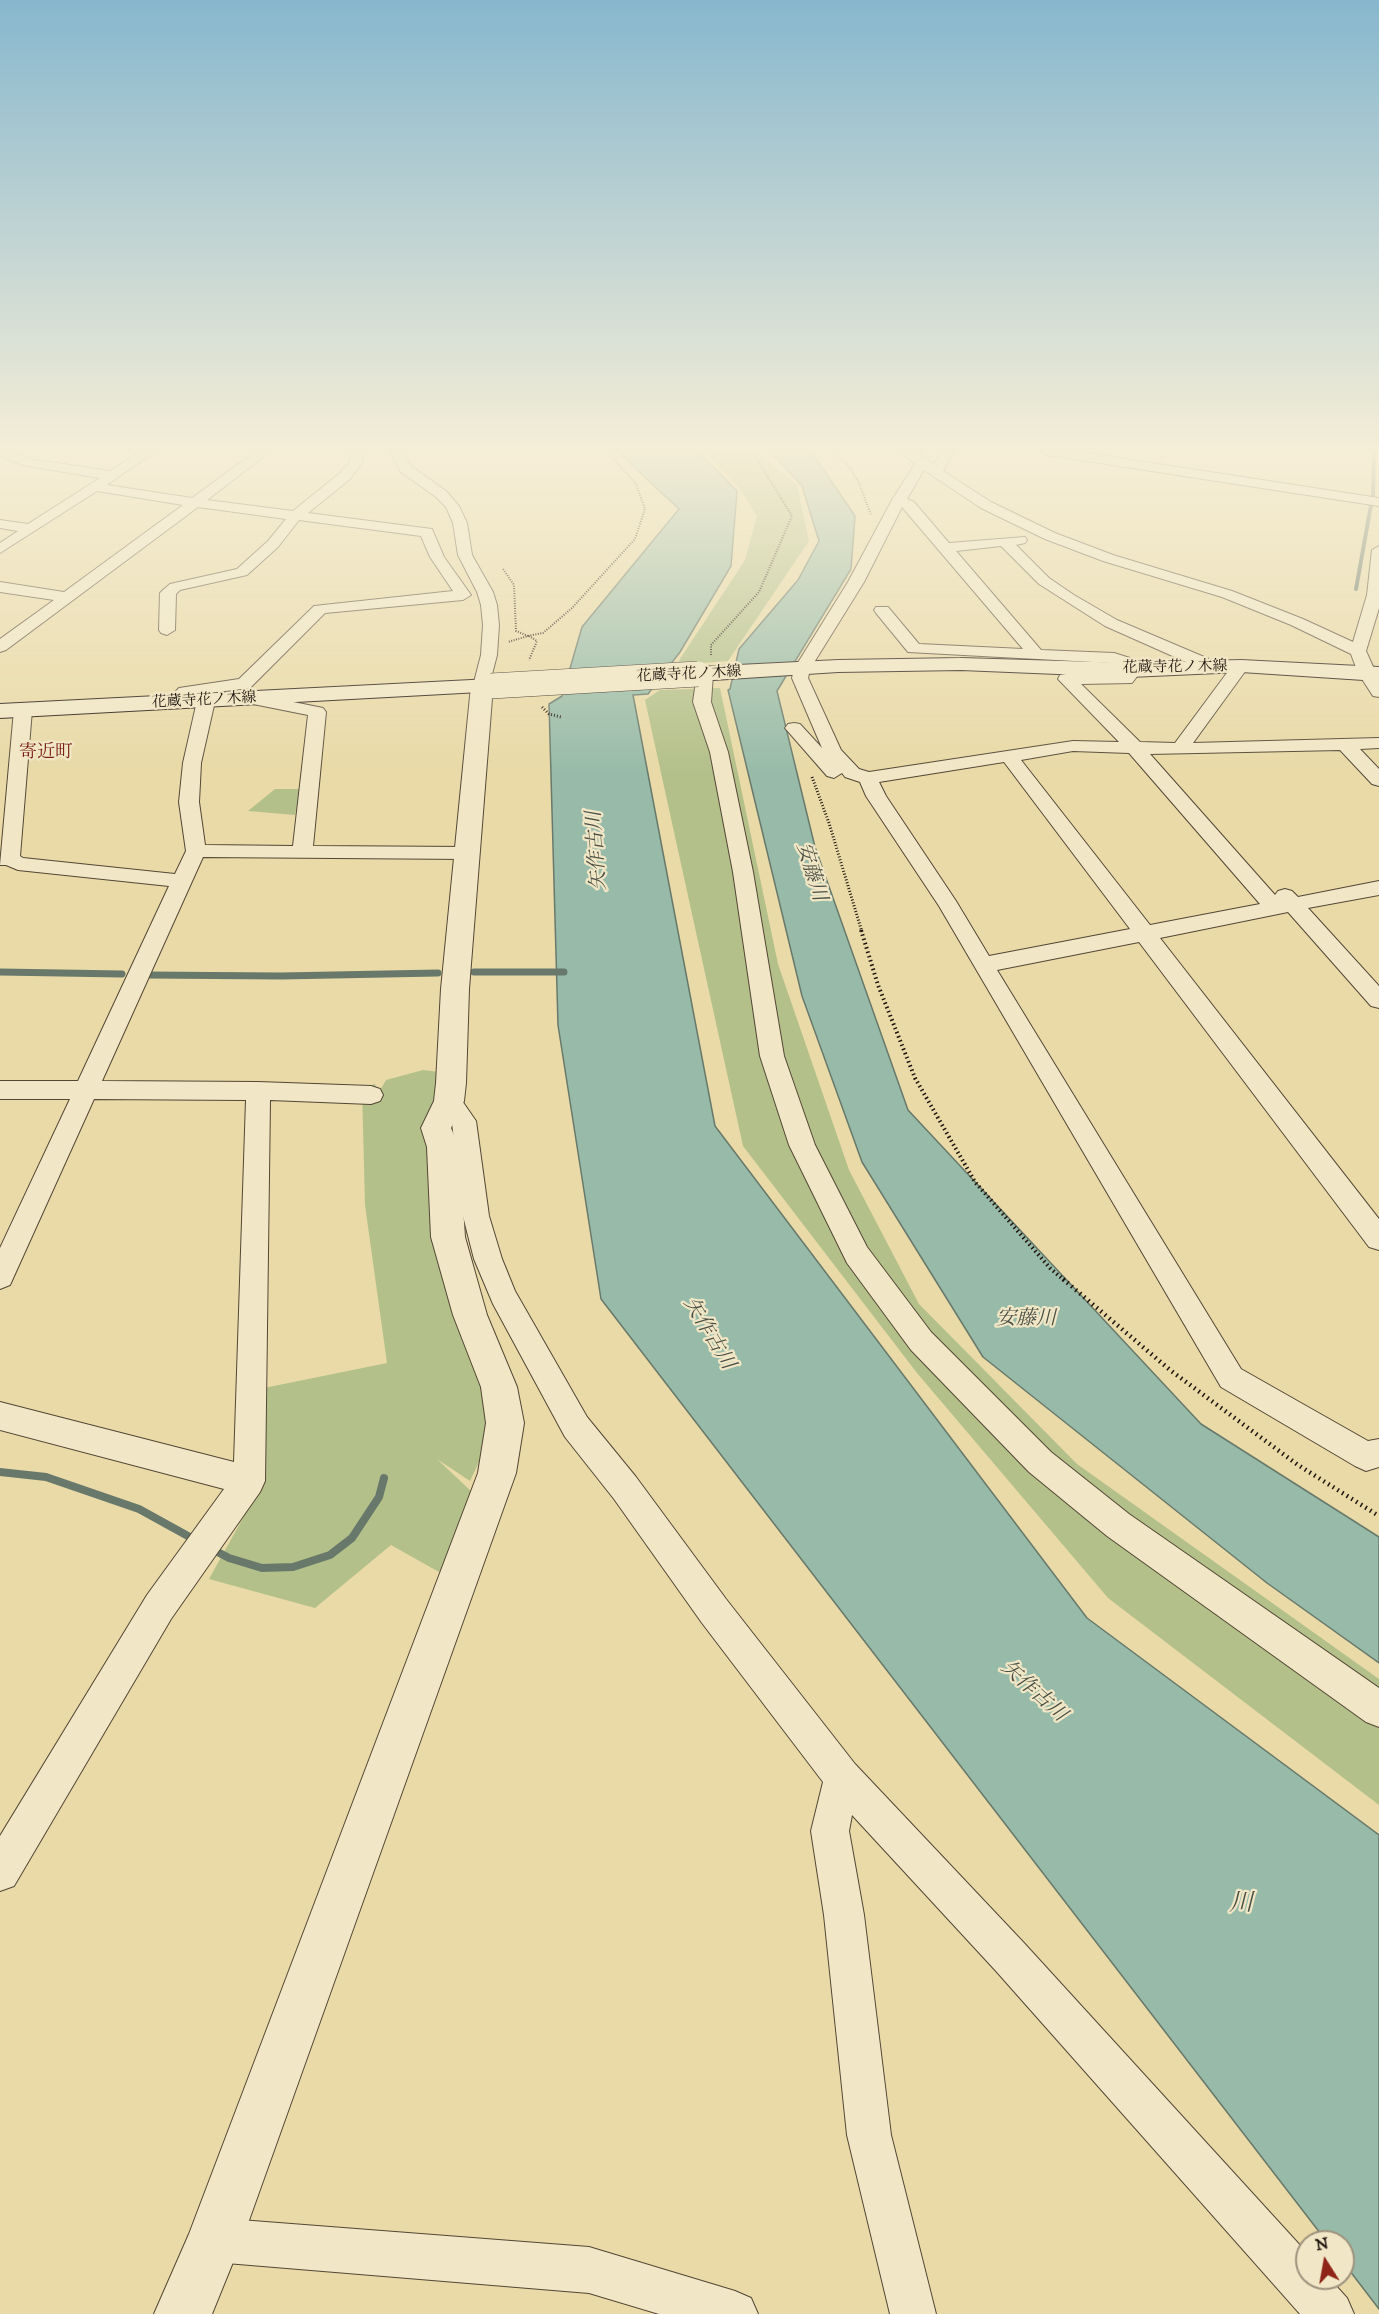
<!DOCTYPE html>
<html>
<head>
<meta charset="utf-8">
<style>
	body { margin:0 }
	#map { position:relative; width:1379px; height:2314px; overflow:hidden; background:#e9daa7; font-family:"IM FELL DW Pica",serif }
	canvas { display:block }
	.north { position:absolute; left:1295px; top:2230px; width:60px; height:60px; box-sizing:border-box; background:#f1e7c6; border:2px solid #9e937d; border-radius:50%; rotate:349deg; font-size:16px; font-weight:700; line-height:24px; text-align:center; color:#21160f }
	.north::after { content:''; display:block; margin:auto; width:21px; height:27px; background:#8f2418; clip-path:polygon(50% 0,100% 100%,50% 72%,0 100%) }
</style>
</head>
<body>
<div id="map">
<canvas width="1379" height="2314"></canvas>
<div class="north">N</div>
</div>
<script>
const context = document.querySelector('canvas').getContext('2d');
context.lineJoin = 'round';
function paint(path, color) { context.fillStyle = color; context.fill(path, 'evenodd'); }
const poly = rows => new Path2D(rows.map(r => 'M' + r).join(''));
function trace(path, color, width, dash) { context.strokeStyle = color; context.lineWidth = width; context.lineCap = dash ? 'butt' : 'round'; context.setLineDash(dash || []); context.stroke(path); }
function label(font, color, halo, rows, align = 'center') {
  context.font = font + ' "IM FELL DW Pica","Noto Serif JP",serif'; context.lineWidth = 4.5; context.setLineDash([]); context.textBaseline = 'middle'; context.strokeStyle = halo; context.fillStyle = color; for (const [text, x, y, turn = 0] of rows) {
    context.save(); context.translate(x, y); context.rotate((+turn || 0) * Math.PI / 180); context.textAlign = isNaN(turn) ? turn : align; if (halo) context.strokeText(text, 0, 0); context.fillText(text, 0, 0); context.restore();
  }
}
paint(poly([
	[703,451,757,451,797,485,809,541,728,661,676,665,745,560,757,516,741,490],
	[720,688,778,964,849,1170,919,1304,1077,1464,1379,1679,1379,1805,1108,1598,917,1373,743,1146,645,700,660,690],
	[275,789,300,789,295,815,248,811],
	[423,1070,440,1072,488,1409,479,1462,470,1481,437,1459,473,1493,451,1563,439,1572,391,1545,315,1608,209,1579,263,1482,264,1388,387,1363,365,1205,362,1088,375,1084,378,1094,386,1080]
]), '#b3c08a');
const water = poly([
	[617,451,698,451,737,491,731,566,680,652,648,694,633,695,715,1126,1087,1618,1379,1835,1379,2309,1343,2262,1343,2242,1327,2242,601,1299,558,1025,549,704,562,696,582,627,679,509,617,451],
	[770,451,811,451,855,516,851,569,777,691,815,847,908,1110,1201,1424,1379,1537,1379,1663,1267,1583,983,1357,862,1162,802,996,728,690,730,689,739,649,798,580,819,541,802,486,770,451]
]);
paint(water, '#97bba8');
trace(water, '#68796b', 1.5);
trace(poly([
	[1373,498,1374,451],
	[1356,589,1371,505]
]), '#68796b', 4);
trace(poly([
	[0,972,122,974],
	[474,972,564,972],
	[146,975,281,976,438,973]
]), '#68796b', 7);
trace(poly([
	[0,1472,46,1477,139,1509,197,1541],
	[212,1549,229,1558,262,1568,293,1567,330,1555,352,1538,379,1497,384,1478]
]), '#68796b', 8);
const minor = poly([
	[0,451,12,451,30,459,110,471,141,451,156,451,107,485,192,498,256,451,271,451,207,500,293,511,340,473,349,463,350,455,343,451,363,451,362,463,350,479,308,513,432,529,444,557,471,595,463,600,325,613,250,688,193,695,179,707,167,707,164,703,179,688,239,679,314,606,453,591,430,557,421,536,299,520,278,547,247,575,180,590,176,594,175,630,167,635,161,633,159,630,160,593,163,590,170,584,237,569,268,541,286,519,198,507,6,650,0,652,0,639,54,600,0,592,0,582,64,592,183,505,97,491,0,553,0,543,18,531,0,528,0,520,28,524,100,478,22,465,0,456,0,451],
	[389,451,402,451,411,466,446,491,459,506,467,523,472,555,493,592,497,605,499,625,497,655,488,690,476,690,473,686,481,655,483,625,481,605,477,592,458,555,453,523,446,507,436,497,401,472,389,451],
	[899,451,914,451,934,464,941,451,954,451,943,471,991,502,1055,533,1113,555,1232,591,1303,619,1353,642,1367,595,1372,550,1379,546,1379,608,1366,651,1379,680,1379,697,1373,696,1358,673,1351,654,1291,625,1222,597,1103,561,1045,539,981,508,924,470,907,499,914,502,949,543,1025,537,1027,540,1025,543,1016,545,1049,578,1074,595,1117,620,1216,662,1218,666,1216,670,1204,670,1105,626,1039,584,1001,546,956,551,1041,650,1114,653,1130,658,1139,674,1132,683,1081,684,1140,742,1175,743,1235,662,1241,661,1249,666,1193,743,1379,738,1379,748,1360,749,1379,769,1379,786,1372,784,1340,750,1150,754,1275,895,1278,891,1285,889,1292,891,1298,897,1379,881,1379,895,1308,908,1379,986,1379,1008,1371,1006,1288,912,1160,938,1379,1219,1379,1250,1369,1247,1139,942,997,970,1241,1369,1368,1441,1379,1439,1379,1467,1366,1471,1355,1466,1221,1387,939,906,866,796,860,782,845,777,842,773,834,778,827,776,785,728,788,724,794,723,800,724,822,748,792,678,794,669,848,582,892,500,915,464,899,451],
	[902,507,1023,649,919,644,888,607,876,607,874,610,876,613,908,652,1111,663,1118,665,1122,674,1066,674,1060,675,1058,679,1119,742,1073,741,869,772,859,769,841,750,808,678,810,669,864,582,902,507],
	[1073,751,1129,753,1260,904,1150,925,1021,760,1073,751],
	[1004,762,1130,929,989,956,956,901,886,796,879,782,1004,762],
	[1041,451,1074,451,1379,498,1379,506,1047,455,1041,451],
	[705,669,713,674,711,702,728,752,753,872,784,1056,815,1145,867,1247,931,1332,1051,1452,1129,1514,1379,1688,1379,1727,1366,1722,1107,1536,1029,1472,911,1350,847,1263,789,1145,760,1056,733,872,710,752,693,702,697,674,705,669],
	[254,694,323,708,326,712,313,846,467,847,474,849,477,853,474,857,467,859,203,857,102,1081,258,1082,371,1086,380,1089,383,1095,380,1101,371,1104,270,1100,265,1481,260,1492,171,1619,14,1886,0,1891,0,1836,147,1595,224,1489,0,1430,0,1402,234,1462,246,1100,94,1099,10,1285,0,1289,0,1248,70,1099,0,1099,0,1081,78,1081,169,886,18,870,6,865,0,865,14,710,17,706,23,705,29,706,32,710,20,856,23,858,175,874,186,851,179,802,183,763,197,701,200,697,206,696,212,697,215,701,201,763,199,802,205,845,293,846,308,715,248,703,245,699,248,695,254,694],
	[449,1092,458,1095,476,1121,489,1216,502,1259,515,1291,587,1417,636,1477,726,1599,855,1764,1024,1943,1307,2253,1307,2278,1329,2278,1347,2298,1354,2314,1300,2314,996,1971,852,1815,849,1831,864,1915,891,2135,936,2314,890,2314,847,2135,824,1915,811,1831,823,1782,702,1623,614,1499,565,1437,493,1304,474,1259,463,1216,452,1123,437,1101,440,1095,449,1092],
	[214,2218,589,2247,735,2291,751,2298,758,2314,659,2314,589,2293,214,2262,198,2256,192,2240,198,2224,214,2218]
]);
const tertiary = poly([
	[482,680,489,682,493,686,469,989,466,1083,464,1101,451,1128,459,1147,465,1237,487,1315,517,1387,524,1423,516,1473,242,2240,212,2314,154,2314,189,2234,478,1473,486,1423,481,1387,453,1315,431,1237,427,1147,421,1128,434,1101,436,1083,441,989,471,686,475,682,482,680]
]);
const secondary = poly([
	[961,658,1130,663,1241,660,1379,667,1379,681,1241,672,1130,677,961,670,838,672,698,681,690,679,687,674,690,669,698,667,838,660,961,658],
	[491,679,499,681,502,686,499,691,0,718,0,704,491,679]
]);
trace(minor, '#534735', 2);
trace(tertiary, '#534735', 2);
trace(secondary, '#21160f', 2);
trace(poly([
	[832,451,849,466,859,483,871,515],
	[503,569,514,585,516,631,528,636,508,642],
	[528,636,543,633,572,608,635,539,645,509,636,484,607,451],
	[529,636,537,641,529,660],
	[711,655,711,645,759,592,792,516,752,451]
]), '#21160f', 2, [1, 1.5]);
trace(poly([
	[542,707,549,714,561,717],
	[812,777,829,823,862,932]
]), '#21160f', 3, [1, 2]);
trace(poly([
	[861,930,878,985,915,1078,975,1182,1050,1268,1065,1281]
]), '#21160f', 4, [1.5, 3]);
trace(poly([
	[1063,1279,1170,1370,1298,1465,1379,1516]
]), '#21160f', 4.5, [1.5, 4]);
paint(minor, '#f1e7c6');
paint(tertiary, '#f1e7c6');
paint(secondary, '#f1e7c6');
const secondaryBridge = poly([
	[491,686,698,674]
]);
trace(secondaryBridge, '#21160f', 26, []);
trace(secondaryBridge, '#f1e7c6', 25);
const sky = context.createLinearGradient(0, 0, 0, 775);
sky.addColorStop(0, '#87b7ce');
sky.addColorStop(0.58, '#f5eed7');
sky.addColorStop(1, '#f5eed700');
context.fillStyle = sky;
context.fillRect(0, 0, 1379, 775);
label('15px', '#21160f', '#f1e7c6', [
	["花蔵寺花ノ木線",1175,668,-1],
	["花蔵寺花ノ木線",689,675,-3],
	["花蔵寺花ノ木線",204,701,-3]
]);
label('18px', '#7a1f14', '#f1e7c6', [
	["寄近町",46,753]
]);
label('italic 20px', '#4a5045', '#f1e7c6', [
	["矢作古川",598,851,-94],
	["安藤川",810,872,73],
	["安藤川",1026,1320],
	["矢作古川",708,1334,59],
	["矢作古川",1033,1692,42]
]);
label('italic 24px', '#4a5045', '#f1e7c6', [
	["川",1241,1905]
]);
</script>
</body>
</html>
